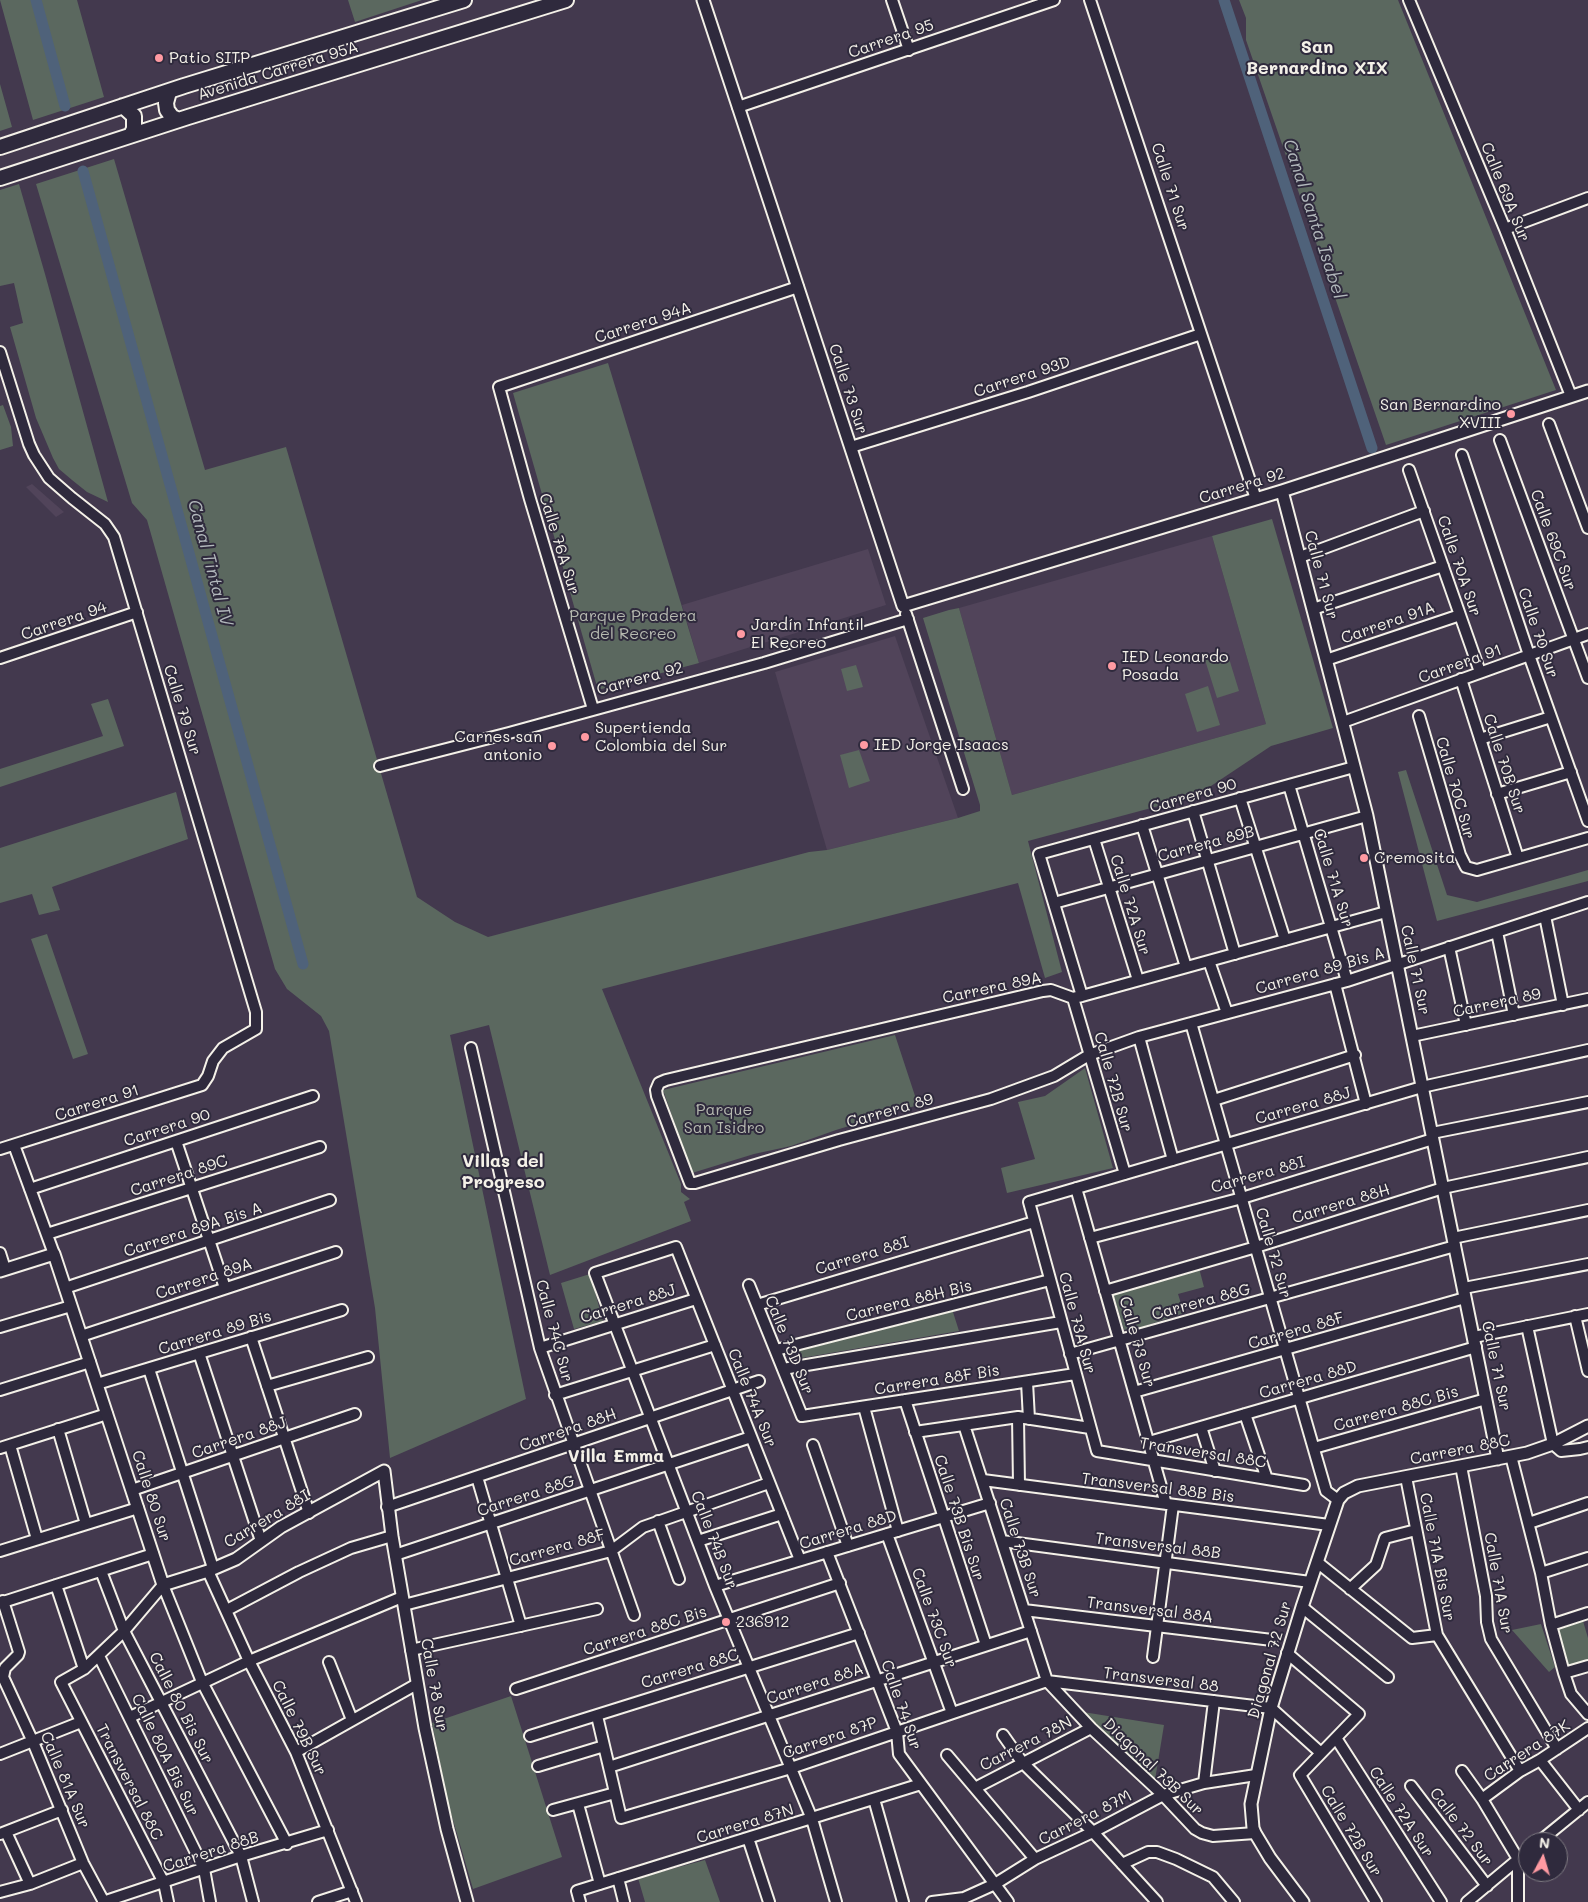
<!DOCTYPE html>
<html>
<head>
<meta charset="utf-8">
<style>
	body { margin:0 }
	#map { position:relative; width:1588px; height:1902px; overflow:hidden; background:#43394e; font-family:Mali,sans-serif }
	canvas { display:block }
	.north { position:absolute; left:1518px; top:1832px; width:50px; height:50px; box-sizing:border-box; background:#2f2a3d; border:1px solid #7e7a81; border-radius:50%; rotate:6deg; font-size:14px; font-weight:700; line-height:20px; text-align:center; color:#f4f1e8 }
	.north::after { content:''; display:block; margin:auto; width:18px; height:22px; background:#ff9aa2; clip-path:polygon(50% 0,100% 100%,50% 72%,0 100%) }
</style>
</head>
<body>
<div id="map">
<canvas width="1588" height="1902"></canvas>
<div class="north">N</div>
</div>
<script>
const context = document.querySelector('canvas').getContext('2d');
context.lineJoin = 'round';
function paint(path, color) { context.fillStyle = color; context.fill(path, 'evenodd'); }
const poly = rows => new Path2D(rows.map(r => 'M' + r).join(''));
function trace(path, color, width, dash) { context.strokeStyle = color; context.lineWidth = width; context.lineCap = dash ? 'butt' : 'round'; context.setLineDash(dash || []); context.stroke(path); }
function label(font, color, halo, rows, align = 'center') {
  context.font = font + ' Mali,sans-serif'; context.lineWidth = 4; context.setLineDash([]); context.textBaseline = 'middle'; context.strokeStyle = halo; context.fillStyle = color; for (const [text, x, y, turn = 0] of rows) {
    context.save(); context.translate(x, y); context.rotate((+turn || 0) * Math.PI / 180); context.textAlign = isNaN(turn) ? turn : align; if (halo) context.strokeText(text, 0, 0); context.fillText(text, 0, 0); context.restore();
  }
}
paint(poly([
	[32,484,64,512,56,517,26,487],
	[1212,536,1266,724,1012,795,959,608],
	[868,549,886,605,699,663,682,605],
	[895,636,958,818,827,850,775,672]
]), '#51445a');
paint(poly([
	[0,0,77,0,104,97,33,120],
	[348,0,422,0,355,22],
	[1239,0,1398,0,1556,390,1386,445,1246,40,1246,18],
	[0,84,12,127,0,131],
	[114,159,205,470,286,447,417,897,455,922,488,937,809,852,827,850,958,818,980,811,980,805,923,618,949,610,959,608,1012,795,1266,724,1212,536,1272,519,1333,728,1271,746,1196,796,1028,841,1062,972,1045,978,1018,883,602,989,681,1184,681,1192,690,1199,684,1202,691,1221,550,1275,489,1025,450,1035,526,1399,390,1458,375,1308,329,1031,321,1016,287,989,275,969,147,520,132,503,36,184],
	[19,184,45,274,108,502,87,492,72,480,59,469,53,458,36,418,10,327,23,323,14,283,0,286,0,190],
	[608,363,699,663,598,690,513,393],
	[3,405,11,427,13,446,0,450,0,406],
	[1227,652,1239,691,1217,698,1205,660],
	[856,665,863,687,847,691,841,669],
	[1208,686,1220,725,1197,732,1185,694],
	[108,699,124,746,0,787,0,769,103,736,91,704],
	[859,750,870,781,849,788,840,755],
	[1406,770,1447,895,1477,902,1588,870,1588,881,1437,921,1398,772],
	[176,792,188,839,52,887,60,910,39,915,32,894,0,903,0,848],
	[47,934,88,1054,73,1059,31,939],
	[895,1035,918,1105,836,1130,791,1146,754,1154,692,1173,663,1090],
	[1085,1068,1113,1168,1007,1193,1001,1168,1035,1159,1018,1102,1045,1096],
	[1199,1268,1204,1287,1178,1294,1184,1313,1139,1328,1138,1326,1124,1330,1113,1293],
	[590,1274,603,1321,574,1329,561,1283],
	[952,1309,959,1331,790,1360,787,1350],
	[1583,1621,1588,1638,1588,1659,1568,1666,1557,1629],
	[1541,1624,1555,1667,1549,1672,1512,1630],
	[511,1696,562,1857,473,1889,448,1803,432,1723],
	[1083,1712,1164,1725,1155,1780],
	[705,1860,720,1902,645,1902,638,1878]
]), '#5b685f');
trace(poly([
	[36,0,65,106],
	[1224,0,1372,448],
	[83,171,303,964]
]), '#4f627a', 11);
const minor = poly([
	[892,0,909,50],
	[1090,0,1256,499],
	[1409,0,1505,229,1571,396],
	[738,107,1054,0],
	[1505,229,1588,198],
	[0,352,29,444,34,455,49,478,72,498,105,524,114,537,256,1012,256,1029,223,1048,213,1061,208,1076,202,1085,0,1149],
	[1549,424,1588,528],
	[1500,440,1588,678],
	[851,447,1028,392,1201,334],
	[1462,455,1529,655,1588,821],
	[1409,470,1480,672],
	[1300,557,1424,511],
	[1313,609,1443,566],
	[906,614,963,789],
	[0,658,137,612],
	[1326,660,1460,615],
	[1461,679,1518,858],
	[593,709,530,499,499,387,798,287],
	[1419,716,1460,855,1466,867,1477,870,1588,838],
	[1343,722,1588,634],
	[1480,739,1551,717],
	[380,766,509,733,764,663,908,619],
	[1289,785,1347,981],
	[1497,794,1571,772],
	[1240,798,1285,940],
	[1193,811,1235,954],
	[1142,825,1186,967],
	[1094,839,1138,980],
	[1054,903,1367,816],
	[1386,912,1082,996,1073,998,1051,990,1043,991,666,1080,659,1083,656,1090,657,1096,690,1183,695,1183,839,1140,991,1099,1054,1076,1089,1055,1139,1037,1347,981,1588,902],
	[1545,916,1563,1005],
	[1497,932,1514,1015],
	[1449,947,1466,1025],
	[1209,961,1227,1013],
	[1335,984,1366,1104],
	[1082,996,1039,854,1354,767],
	[1073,998,1125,1174],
	[1191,1023,1326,1491,1338,1500],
	[1412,1036,1588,999],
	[1139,1037,1173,1160],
	[471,1048,540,1348,634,1615],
	[1214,1100,1355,1055],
	[1432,1133,1588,1102],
	[176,1141,225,1288],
	[14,1145,54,1254],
	[1076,1188,1166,1504],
	[30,1189,313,1096],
	[47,1234,320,1147],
	[1090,1238,1242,1198,1433,1139],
	[1453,1238,1588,1210],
	[0,1253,5,1269],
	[749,1285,802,1416,1075,1374],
	[65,1288,330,1200],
	[1464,1288,1588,1264],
	[1105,1291,1256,1247,1443,1188,1588,1157],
	[757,1305,1034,1222],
	[1575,1316,1588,1371],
	[1527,1326,1553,1444,1561,1451,1580,1449,1588,1447],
	[0,1327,71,1306],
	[81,1336,336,1252],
	[251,1337,309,1513],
	[1474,1337,1588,1314],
	[540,1348,696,1299],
	[776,1350,1050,1280],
	[199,1353,261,1541],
	[1070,1354,1455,1246],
	[149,1369,213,1568],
	[783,1369,1061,1322],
	[1027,1382,1029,1419],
	[97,1384,342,1310],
	[267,1386,368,1357],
	[0,1390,90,1362],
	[1134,1392,1465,1298],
	[555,1395,715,1345],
	[905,1400,986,1645],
	[864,1407,898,1531],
	[1245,1414,1267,1479],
	[1018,1417,1019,1485],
	[964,1425,1047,1681,1091,1728,1163,1795,1195,1829,1202,1833,1213,1836,1255,1833],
	[1201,1427,1215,1471],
	[58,1429,86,1524],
	[915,1432,1018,1417,1090,1428],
	[1149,1442,1476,1347],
	[10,1445,37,1539],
	[813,1445,848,1546],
	[0,1448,107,1414],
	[1314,1448,1486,1399],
	[1511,1456,1541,1573,1551,1625,1564,1673,1571,1694,1588,1714],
	[1461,1466,1486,1596,1487,1622,1491,1639,1557,1749],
	[477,1477,521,1626],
	[1406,1477,1437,1635,1520,1771],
	[983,1480,1329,1525],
	[1304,1485,1097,1451,1029,1202,1422,1087,1588,1050],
	[132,1490,355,1414],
	[387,1507,759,1381],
	[658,1521,679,1579],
	[1529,1523,1588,1503],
	[887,1534,952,1713],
	[698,1541,782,1514],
	[1002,1541,1310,1582],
	[0,1551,138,1508],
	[827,1552,897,1732,899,1754,1008,1902],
	[395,1555,751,1437],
	[800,1560,676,1247,595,1273,715,1586,812,1819,836,1902],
	[1317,1562,1412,1638,1437,1635],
	[101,1571,124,1631,241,1856,253,1902],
	[208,1571,249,1661,296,1752,356,1902],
	[1541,1573,1588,1558],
	[56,1585,84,1669],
	[715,1586,990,1503],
	[1350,1589,1376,1565,1385,1538,1416,1530],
	[3,1601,19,1652,18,1655,5,1668,3,1677,33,1742,83,1863,104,1902],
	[0,1603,153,1554],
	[404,1605,611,1551,643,1527,769,1483],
	[1302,1607,1388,1677],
	[227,1610,299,1572,351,1548,392,1536],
	[1024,1610,1272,1640],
	[1551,1625,1588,1613],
	[411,1650,597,1609],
	[1287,1653,1359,1714,1300,1775,1376,1902],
	[99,1656,204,1869,210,1902],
	[1153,1657,1173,1505],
	[329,1662,352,1720],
	[1564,1673,1588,1666],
	[516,1689,840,1583],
	[597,1716,621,1818,791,1768,1047,1681,1271,1708,1321,1753],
	[130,1717,249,1661,402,1597],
	[1003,1735,1022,1762,1093,1832,1157,1902],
	[530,1736,859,1633],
	[1336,1738,1441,1902],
	[296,1752,417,1684],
	[0,1754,81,1722],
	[947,1755,1035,1859],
	[1540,1760,1579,1810],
	[538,1766,604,1746],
	[609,1767,1031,1631],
	[1462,1771,1482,1799,1518,1859,1518,1902],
	[1204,1783,1214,1701],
	[1411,1786,1487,1886],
	[975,1788,1091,1728],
	[874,1799,903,1902],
	[1482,1799,1520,1771,1540,1760,1588,1728],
	[578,1804,600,1884],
	[553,1810,615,1793],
	[6,1832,30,1884],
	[0,1834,62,1810],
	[748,1838,769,1902],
	[1539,1842,1588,1802],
	[1122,1864,1148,1852,1157,1852,1176,1859,1213,1877,1234,1902],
	[618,1878,624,1902],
	[0,1892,30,1884,83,1863],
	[103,1902,241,1856,328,1830],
	[168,1902,164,1883,61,1682,84,1669,124,1631,163,1585,202,1682,287,1844],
	[318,1902,352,1891],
	[580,1902,577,1891,921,1784],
	[932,1902,964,1898,995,1884,1035,1859,1093,1832,1163,1795,1204,1783,1256,1775],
	[1467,1902,1528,1851]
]);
const tertiary = poly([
	[703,0,903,606,1282,491,1588,391],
	[1282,491,1367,816,1498,1459],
	[0,1271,54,1254,163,1585,208,1571,236,1559,281,1527,384,1471,392,1536,425,1728,447,1829,467,1902],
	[1303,1902,1270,1858,1255,1833,1253,1828,1251,1804,1271,1708,1302,1607,1338,1500,1344,1493,1358,1486,1527,1453,1553,1444,1588,1426]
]);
const secondary = poly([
	[169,92,166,103,167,110,172,117,179,120],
	[123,106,134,116,134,129,131,135],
	[0,147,184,86,464,0],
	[0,178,188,117,566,0]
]);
trace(minor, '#f4f1e8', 14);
trace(tertiary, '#f4f1e8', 15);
trace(secondary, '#f4f1e8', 18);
trace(minor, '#2f2a3d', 10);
trace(tertiary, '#2f2a3d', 11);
trace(secondary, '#2f2a3d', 14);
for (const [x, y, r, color] of [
	[159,58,5,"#ff9aa2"],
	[1511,414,5,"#ff9aa2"],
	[741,634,5,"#ff9aa2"],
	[1112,666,5,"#ff9aa2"],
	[585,737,5,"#ff9aa2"],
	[864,745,5,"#ff9aa2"],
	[552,746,5,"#ff9aa2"],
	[1364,858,5,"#ff9aa2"],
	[726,1622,5,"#ff9aa2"]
]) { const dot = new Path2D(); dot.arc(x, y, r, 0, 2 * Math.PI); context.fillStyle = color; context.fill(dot); trace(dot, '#2f2a3d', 2); }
label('16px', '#f4f1e8', '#2f2a3d', [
	["Carrera 95",891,39,-19],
	["Avenida Carrera 95A",278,71,-17],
	["Calle 71 Sur",1170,187,72],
	["Calle 69A Sur",1505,192,68],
	["Carrera 94A",643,323,-18],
	["Carrera 93D",1022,377,-18],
	["Calle 73 Sur",848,389,72],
	["Carrera 92",1242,486,-17],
	["Calle 69C Sur",1553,540,70],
	["Calle 76A Sur",559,544,73],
	["Calle 70A Sur",1459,566,71],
	["Calle 71 Sur",1321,575,75],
	["Carrera 94",64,621,-19],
	["Carrera 91A",1388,623,-19],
	["Calle 70 Sur",1538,633,71],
	["Carrera 91",1460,664,-20],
	["Carrera 92",640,679,-15],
	["Calle 79 Sur",182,710,73],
	["Calle 70B Sur",1504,764,72],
	["Calle 70C Sur",1455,788,74],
	["Carrera 90",1193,796,-16],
	["Carrera 89B",1206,844,-15],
	["Calle 71A Sur",1333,878,73],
	["Calle 72A Sur",1130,905,73],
	["Calle 71 Sur",1415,970,78],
	["Carrera 89 Bis A",1320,971,-16],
	["Carrera 89A",992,988,-12],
	["Carrera 89",1497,1003,-12],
	["Calle 72B Sur",1113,1082,74],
	["Carrera 91",97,1103,-18],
	["Carrera 88J",1303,1106,-16],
	["Carrera 89",890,1111,-16],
	["Carrera 90",167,1128,-18],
	["Carrera 88I",1258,1175,-16],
	["Carrera 89C",179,1176,-18],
	["Carrera 88H",1341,1204,-17],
	["Carrera 89A Bis A",193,1230,-18],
	["Calle 72 Sur",1273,1253,74],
	["Carrera 88I",862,1256,-17],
	["Carrera 89A",204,1279,-18],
	["Carrera 88H Bis",909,1301,-14],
	["Carrera 88G",1201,1302,-15],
	["Carrera 88J",628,1304,-17],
	["Calle 73A Sur",1077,1323,75],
	["Calle 74C Sur",554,1331,75],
	["Carrera 88F",1296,1331,-16],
	["Carrera 89 Bis",215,1333,-17],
	["Calle 73 Sur",1137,1342,74],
	["Calle 73D Sur",789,1345,68],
	["Calle 71 Sur",1496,1366,78],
	["Carrera 88F Bis",937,1380,-9],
	["Carrera 88D",1308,1380,-16],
	["Calle 74A Sur",752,1398,68],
	["Carrera 88C Bis",1396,1409,-16],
	["Carrera 88H",568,1430,-19],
	["Carrera 88J",239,1438,-19],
	["Carrera 88C",1460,1450,-11],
	["Transversal 88C",1203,1453,9],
	["Transversal 88B Bis",1158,1488,7],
	["Calle 80 Sur",151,1496,72],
	["Carrera 88G",526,1496,-18],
	["Calle 73B Bis Sur",959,1518,72],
	["Carrera 88I",267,1519,-31],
	["Carrera 88D",848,1530,-17],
	["Calle 74B Sur",714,1540,69],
	["Transversal 88B",1158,1546,7],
	["Carrera 88F",557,1548,-16],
	["Calle 73B Sur",1020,1548,72],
	["Calle 71A Bis Sur",1437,1557,79],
	["Calle 71A Sur",1498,1583,80],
	["Transversal 88A",1150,1610,7],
	["Calle 73C Sur",934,1618,70],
	["Carrera 88C Bis",645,1631,-18],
	["Diagonal 72 Sur",1270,1660,-74],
	["Carrera 88C",690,1669,-17],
	["Transversal 88",1161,1680,7],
	["Carrera 88A",815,1684,-18],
	["Calle 78 Sur",434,1685,80],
	["Calle 74 Sur",901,1705,71],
	["Calle 80 Bis Sur",181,1708,63],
	["Calle 79B Sur",299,1728,64],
	["Carrera 87P",830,1738,-19],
	["Carrera 78N",1026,1744,-27],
	["Carrera 87K",1527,1751,-33],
	["Calle 80A Bis Sur",165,1755,64],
	["Diagonal 73B Sur",1153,1767,44],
	["Calle 81A Sur",65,1780,67],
	["Transversal 88C",129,1782,63],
	["Calle 72A Sur",1401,1812,57],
	["Carrera 87M",1085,1818,-27],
	["Carrera 87N",745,1824,-17],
	["Calle 72 Sur",1461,1827,53],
	["Calle 72B Sur",1351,1831,59],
	["Carrera 88B",211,1852,-18]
]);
label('16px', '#f4f1e8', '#2f2a3d', [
	["Patio SITP",169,58],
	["San Bernardino",1501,405,"right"],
	["XVIII",1501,423,"right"],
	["Jardín Infantil",751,625],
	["El Recreo",751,643],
	["IED Leonardo",1122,657],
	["Posada",1122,675],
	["Supertienda",595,728],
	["Colombia del Sur",595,746],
	["Carnes san",542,737,"right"],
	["antonio",542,755,"right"],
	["IED Jorge Isaacs",874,745],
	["Cremosita",1374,858],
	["236912",736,1622]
], 'left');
label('16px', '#b7bab1', '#2f2a3d', [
	["Parque Pradera",633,616],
	["del Recreo",633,634],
	["Parque",724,1110],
	["San Isidro",724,1128]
]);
label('bold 18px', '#f4f1e8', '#2f2a3d', [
	["San",1317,47],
	["Bernardino XIX",1317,68],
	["Villas del",503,1161],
	["Progreso",503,1182],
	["Villa Emma",616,1456]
]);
label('italic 18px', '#b2b8bc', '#2f2a3d', [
	["Canal Santa Isabel",1314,219,72],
	["Canal Tintal IV",210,563,75]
]);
</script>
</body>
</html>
